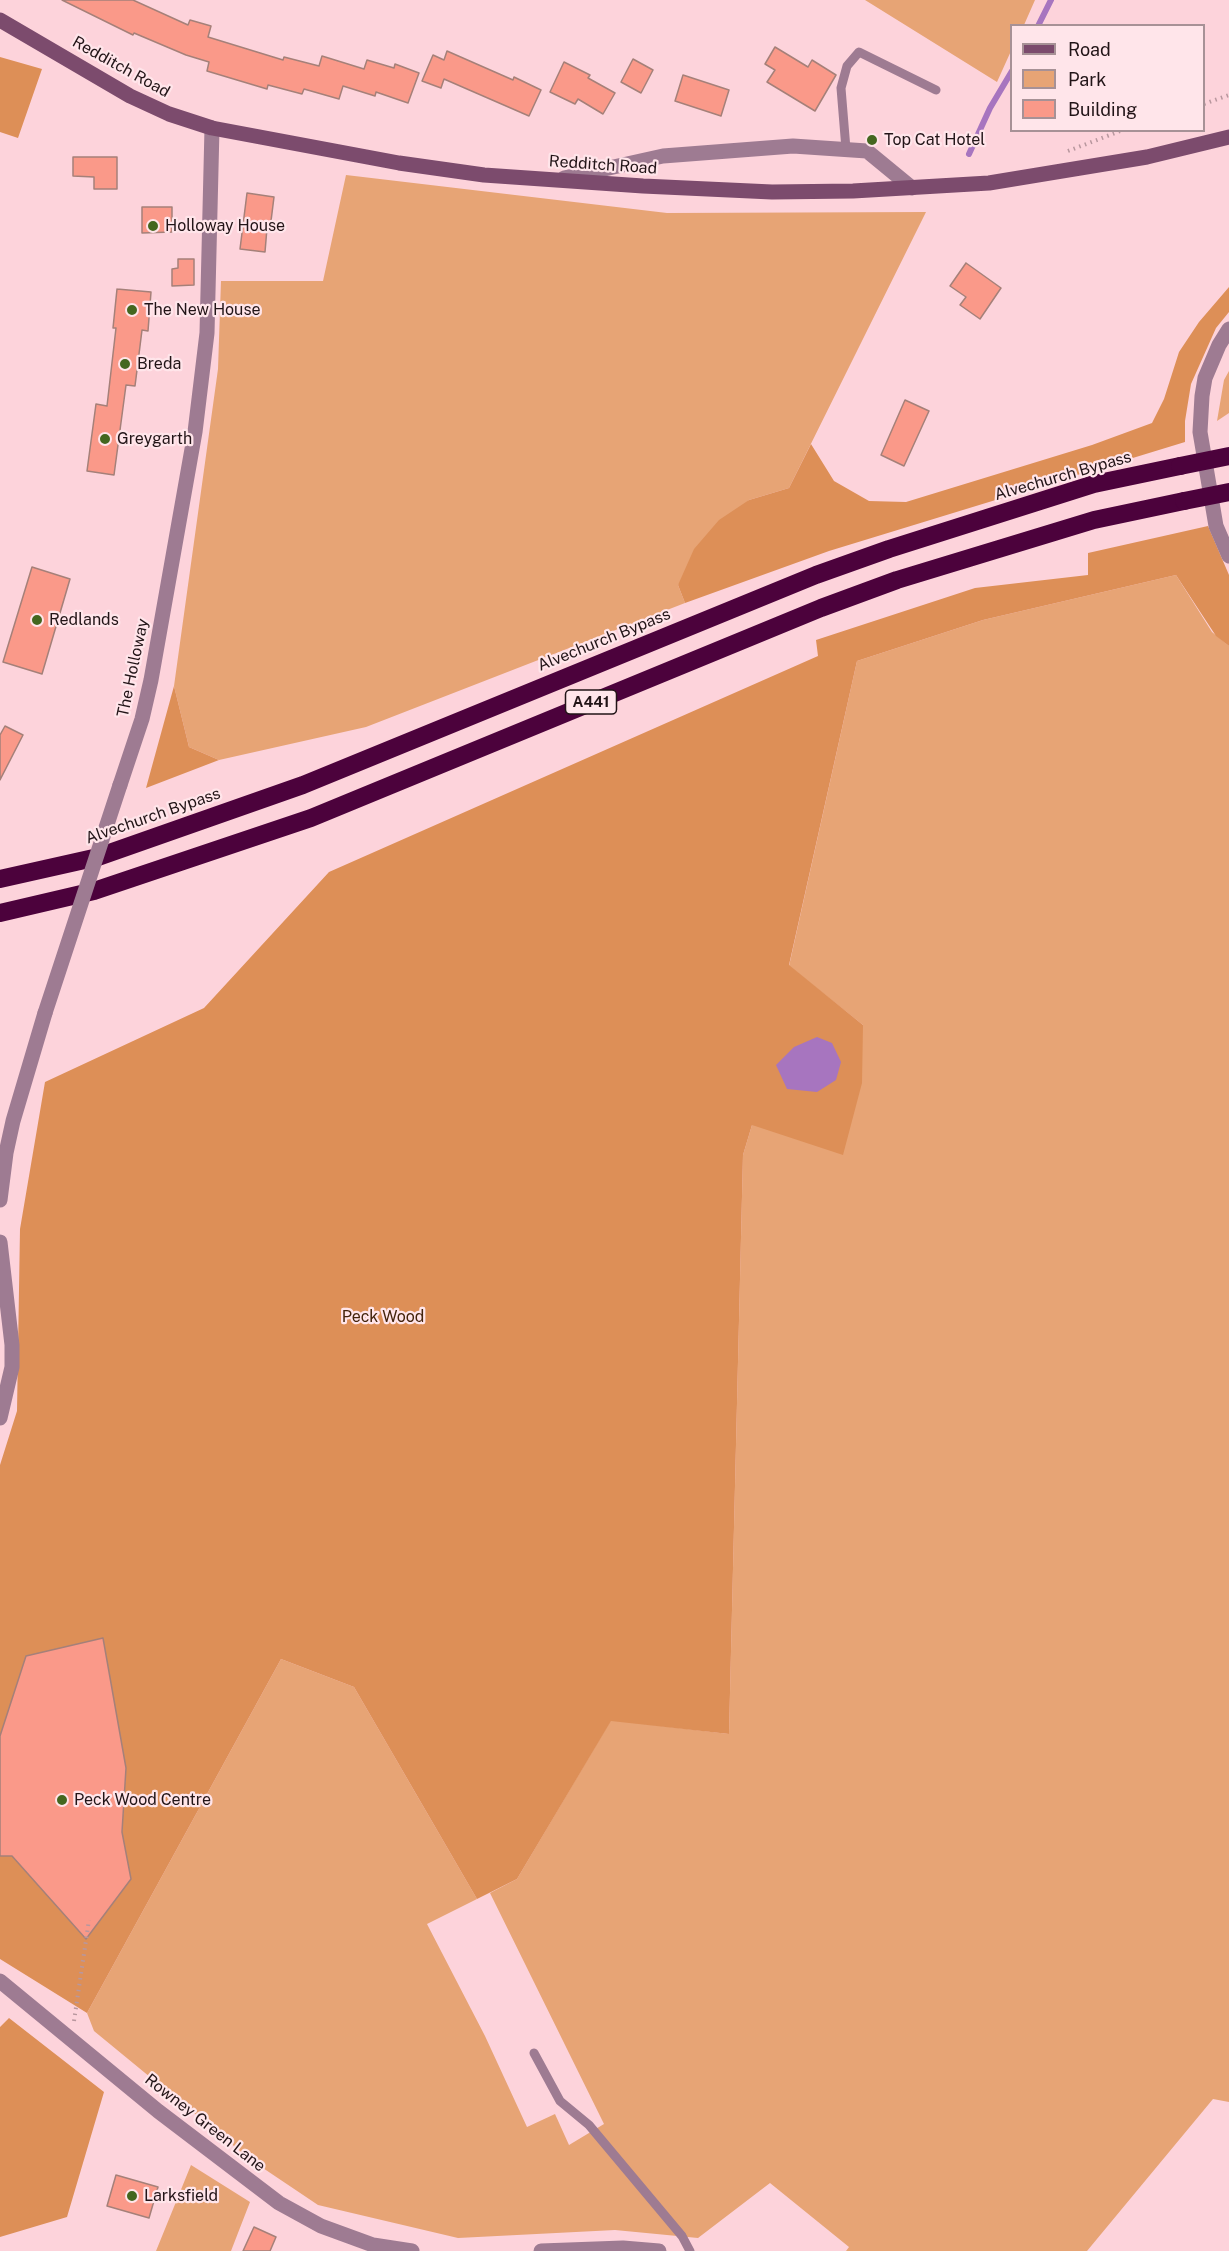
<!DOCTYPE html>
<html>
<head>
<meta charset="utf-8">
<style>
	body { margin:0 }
	#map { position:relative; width:1229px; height:2251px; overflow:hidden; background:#fdd3db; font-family:"Public Sans",sans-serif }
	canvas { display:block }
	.legend { position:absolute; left:1010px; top:24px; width:195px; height:108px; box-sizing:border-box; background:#ffe5ea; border:2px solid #a79196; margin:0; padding:8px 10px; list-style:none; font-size:18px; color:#221417 }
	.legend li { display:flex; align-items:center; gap:12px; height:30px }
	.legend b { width:30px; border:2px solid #a79196 }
</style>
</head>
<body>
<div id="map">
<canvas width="1229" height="2251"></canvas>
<ul class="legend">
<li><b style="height:8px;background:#7c4b6d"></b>Road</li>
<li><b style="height:16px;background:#e7a475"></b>Park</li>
<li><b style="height:16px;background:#fa9989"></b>Building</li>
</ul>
</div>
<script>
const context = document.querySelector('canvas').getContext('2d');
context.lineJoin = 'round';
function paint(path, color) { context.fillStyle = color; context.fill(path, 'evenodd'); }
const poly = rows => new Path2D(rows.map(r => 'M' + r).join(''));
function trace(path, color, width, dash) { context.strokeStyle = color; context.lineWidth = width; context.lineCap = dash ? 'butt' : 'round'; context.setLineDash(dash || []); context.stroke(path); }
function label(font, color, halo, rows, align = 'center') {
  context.font = font + ' "Public Sans",sans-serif'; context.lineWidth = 4.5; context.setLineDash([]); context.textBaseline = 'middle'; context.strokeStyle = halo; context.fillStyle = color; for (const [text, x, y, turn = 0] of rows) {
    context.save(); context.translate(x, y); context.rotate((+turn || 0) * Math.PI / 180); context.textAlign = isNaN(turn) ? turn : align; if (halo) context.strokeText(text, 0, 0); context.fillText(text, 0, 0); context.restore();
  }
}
paint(poly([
	[865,0,1035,0,1024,25,1012,26,1011,51,997,82],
	[346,175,667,213,926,212,789,488,749,500,678,585,685,603,366,727,219,760,189,747,174,686,218,369,221,281,323,281],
	[1229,371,1229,413,1217,421,1224,380],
	[1176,575,1212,632,1229,646,1229,2102,1213,2099,1087,2251,846,2251,849,2247,770,2183,698,2238,615,2230,458,2238,318,2205,251,2160,94,2031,87,2013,281,1659,354,1687,477,1899,427,1924,485,2036,527,2127,555,2114,569,2145,604,2124,490,1893,517,1879,611,1720,729,1734,743,1155,752,1125,863,1025,789,966,857,661,983,620],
	[191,2165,250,2202,231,2251,156,2251]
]), '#e7a475');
paint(poly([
	[0,57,42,69,18,138,0,132],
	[1229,287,1229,312,1216,328,1191,384,1185,421,1185,442,829,551,685,603,678,585,694,549,719,520,749,500,789,488,811,444,834,481,869,501,906,502,1092,445,1152,423,1164,399,1179,352,1199,322],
	[1208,526,1229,575,1229,646,1216,636,1176,575,983,620,857,661,789,965,863,1025,862,1083,843,1155,752,1125,743,1155,729,1734,611,1721,517,1879,477,1899,354,1687,281,1659,87,2013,0,1959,0,1856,12,1856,86,1939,131,1879,122,1832,126,1768,103,1638,26,1656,0,1736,0,1465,17,1411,20,1229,45,1082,204,1008,329,872,818,656,816,640,975,588,1088,575,1088,553],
	[174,686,189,747,219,760,146,788],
	[9,2018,104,2092,67,2217,0,2237,0,2027]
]), '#dd8f57');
paint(poly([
	[817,1037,832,1043,841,1062,836,1080,817,1092,787,1089,776,1065,794,1047]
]), '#a775bf');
trace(poly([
	[1038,26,1051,0],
	[969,154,990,108,1012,71]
]), '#a775bf', 6);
const building = poly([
	[62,0,133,0,188,25,190,20,211,26,208,37,283,60,284,57,319,66,322,56,364,69,367,60,394,68,395,64,419,73,408,103,376,92,375,96,343,86,339,99,304,89,302,94,268,85,267,89,207,71,209,62,186,55,134,33,133,35,62,0],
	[775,47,808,67,812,60,836,75,815,111,767,82,775,70,765,64,775,47],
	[447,51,513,80,514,77,541,90,529,116,444,79,441,88,422,81,433,55,444,60,447,51],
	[633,59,653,70,641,93,621,82,633,59],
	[564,62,590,75,588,78,615,93,603,114,578,99,575,104,550,92,564,62],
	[683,75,729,90,721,116,675,101,683,75],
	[73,157,117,157,117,189,94,189,94,177,73,176,73,157],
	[247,193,274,197,270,229,267,228,265,252,240,249,247,193],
	[142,207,172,207,172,232,142,233,142,207],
	[178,259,194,259,194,285,172,286,172,269,178,268,178,259],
	[966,263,1001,288,980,319,960,305,966,297,950,286,966,263],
	[117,289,151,292,148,331,142,330,135,386,126,385,114,475,87,471,96,404,107,406,116,328,113,328,117,289],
	[905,400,929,411,904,466,881,455,905,400],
	[32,567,70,579,42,674,3,662,32,567],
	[5,726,23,735,0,780,0,735,5,726],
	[103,1638,126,1768,122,1832,131,1879,86,1939,12,1856,0,1856,0,1736,26,1656,103,1638],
	[116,2175,158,2187,149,2218,107,2206,116,2175],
	[254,2227,276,2237,270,2251,243,2251,254,2227]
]);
paint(building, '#fa9989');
trace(building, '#a58079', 1.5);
trace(poly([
	[1204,104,1229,95],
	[1068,151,1123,130],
	[74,2021,89,1920]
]), '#b8979e', 4, [1.5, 4.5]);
trace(poly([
	[846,149,841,88,847,66,859,52,936,90],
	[534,2053,560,2101,589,2125,682,2236,690,2251]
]), '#9e7b92', 9);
trace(poly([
	[564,178,663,156,793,146,867,151,912,188],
	[1229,329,1219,345,1205,378,1202,396,1200,432,1216,526,1229,556],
	[120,785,142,719,151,680,195,432,207,333,212,128],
	[0,1200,6,1153,13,1121,45,1013],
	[0,1242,12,1345,12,1367,0,1418],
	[0,1981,158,2111,279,2203,321,2226,373,2245,412,2251],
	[541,2251,623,2248,659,2251]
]), '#9e7b92', 15);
trace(poly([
	[0,20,130,96,169,114,212,128,399,163,484,175,643,186,772,192,853,191,989,183,1147,157,1229,137]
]), '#7c4b6d', 15);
trace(poly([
	[0,879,98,857,303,785,816,575,889,549,1094,484,1180,466],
	[0,913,94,891,311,818,821,608,897,580,1094,520,1184,501]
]), '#4c023c', 18);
trace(poly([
	[45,1013,120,785]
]), '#9e7b92', 15);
trace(poly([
	[1180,466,1229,456],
	[1184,501,1229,492]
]), '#4c023c', 18);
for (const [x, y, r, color] of [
	[872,140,6,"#44671f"],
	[153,226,6,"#44671f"],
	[132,310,6,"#44671f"],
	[125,364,6,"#44671f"],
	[105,439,6,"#44671f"],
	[37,620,6,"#44671f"],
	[62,1800,6,"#44671f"],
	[132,2196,6,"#44671f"]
]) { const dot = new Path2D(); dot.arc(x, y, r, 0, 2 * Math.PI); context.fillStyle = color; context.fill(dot); trace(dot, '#ffe5ea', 2); }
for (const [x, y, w] of [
	[591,702,51]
]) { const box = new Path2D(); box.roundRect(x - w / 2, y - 12, w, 24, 4.5); context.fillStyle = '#ffe5ea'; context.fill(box); trace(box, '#221417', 1.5); }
label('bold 15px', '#221417', null, [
	["A441",591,702]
]);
label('16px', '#221417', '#ffe5ea', [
	["Redditch Road",121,67,29],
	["Redditch Road",603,165,4],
	["Alvechurch Bypass",1063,476,-16],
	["Alvechurch Bypass",604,640,-22],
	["The Holloway",133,668,-78],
	["Alvechurch Bypass",153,816,-19],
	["Rowney Green Lane",205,2123,38]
]);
label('16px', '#221417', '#ffe5ea', [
	["Top Cat Hotel",884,140],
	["Holloway House",165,226],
	["The New House",144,310],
	["Breda",137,364],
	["Greygarth",117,439],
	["Redlands",49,620],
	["Peck Wood Centre",74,1800],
	["Larksfield",144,2196]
], 'left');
label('16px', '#43230b', '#ffe5ea', [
	["Peck Wood",383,1317]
]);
</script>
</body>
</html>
